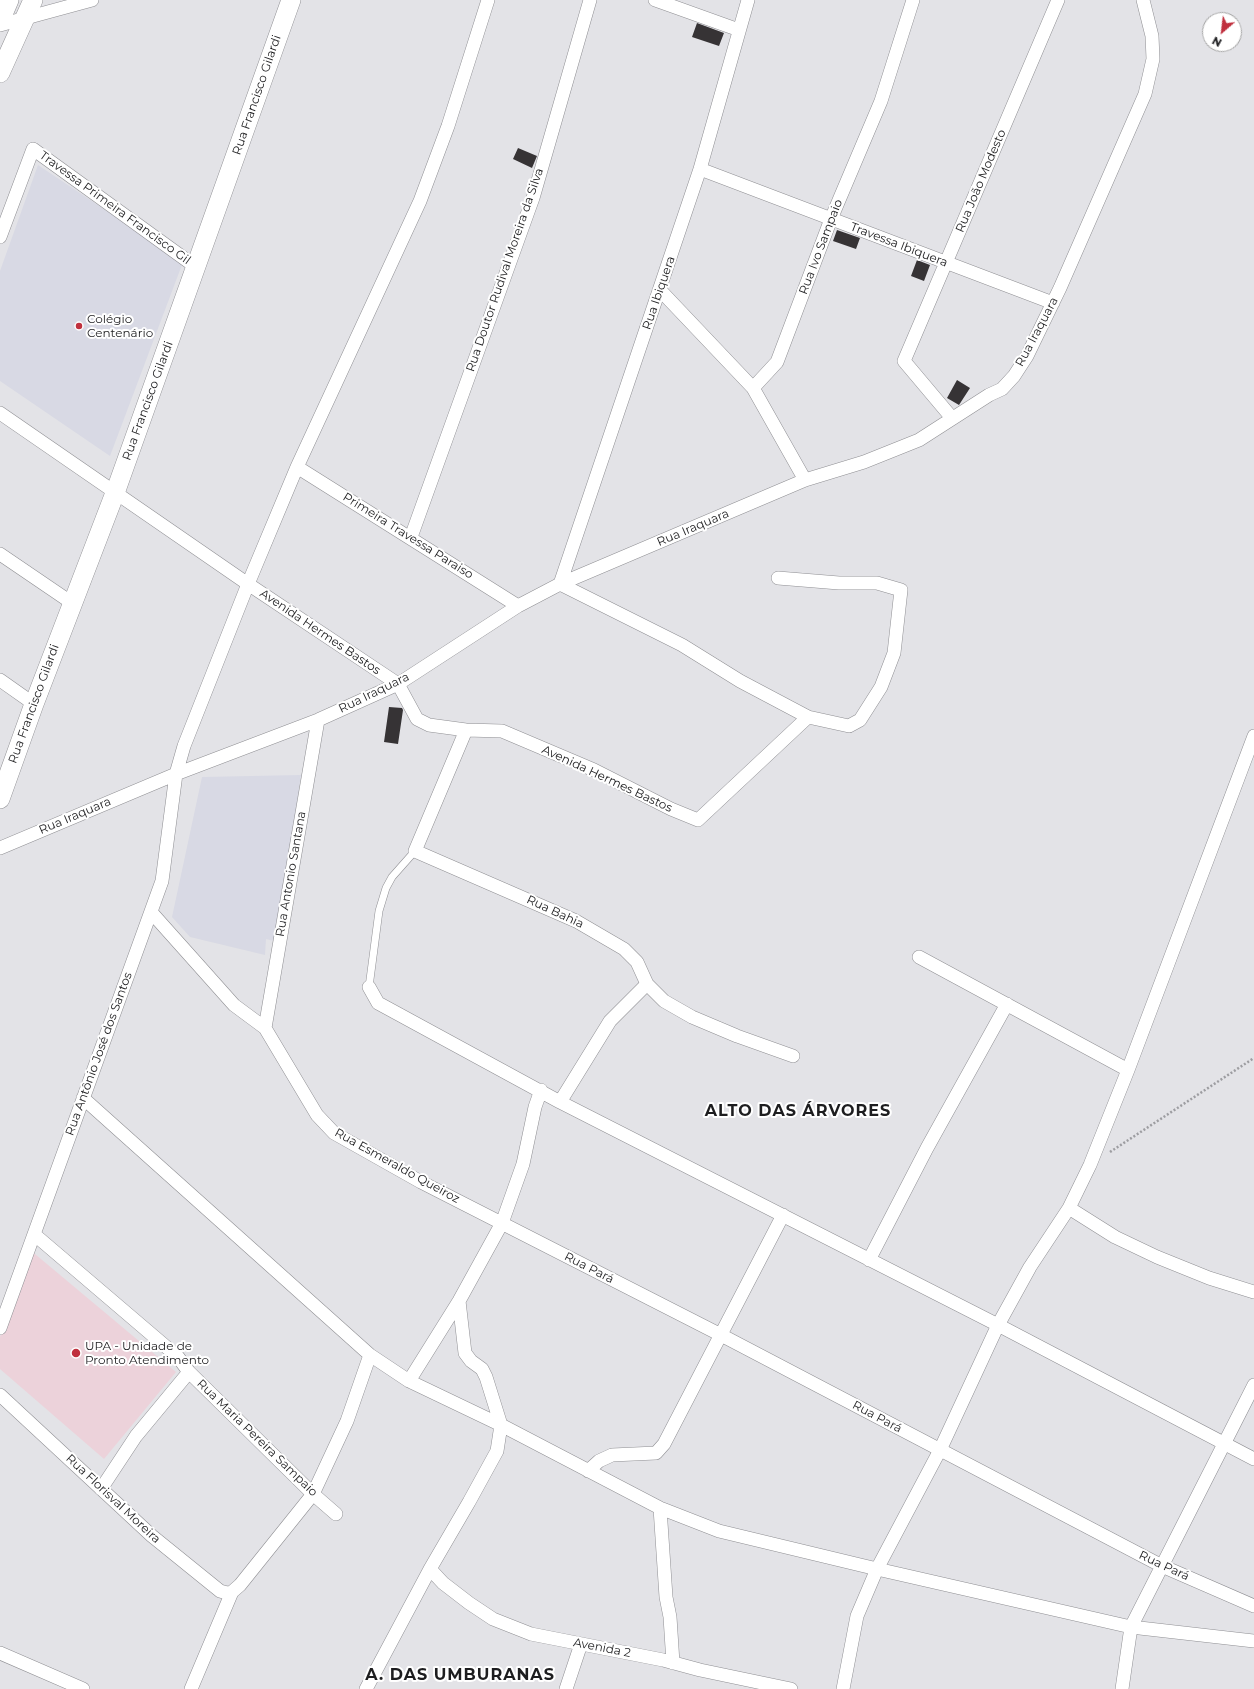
<!DOCTYPE html>
<html>
<head>
<meta charset="utf-8">
<style>
	body { margin:0 }
	#map { position:relative; width:1254px; height:1689px; overflow:hidden; background:#e3e3e7; font-family:Montserrat,sans-serif }
	canvas { display:block }
	.north { position:absolute; left:1202px; top:12px; width:40px; height:40px; box-sizing:border-box; background:#fff; border:1px solid #a5a5a5; border-radius:50%; rotate:208deg; font-size:11px; font-weight:700; line-height:16px; text-align:center; color:#1d1d1f }
	.north::after { content:''; display:block; margin:auto; width:14px; height:18px; background:#c0303e; clip-path:polygon(50% 0,100% 100%,50% 72%,0 100%) }
</style>
</head>
<body>
<div id="map">
<canvas width="1254" height="1689"></canvas>
<div class="north">N</div>
</div>
<script>
const context = document.querySelector('canvas').getContext('2d');
context.lineJoin = 'round';
function paint(path, color) { context.fillStyle = color; context.fill(path, 'evenodd'); }
const poly = rows => new Path2D(rows.map(r => 'M' + r).join(''));
function trace(path, color, width, dash) { context.strokeStyle = color; context.lineWidth = width; context.lineCap = dash ? 'butt' : 'round'; context.setLineDash(dash || []); context.stroke(path); }
function label(font, color, halo, rows, align = 'center') {
  context.font = font + ' Montserrat,sans-serif'; context.lineWidth = 4; context.setLineDash([]); context.textBaseline = 'middle'; context.strokeStyle = halo; context.fillStyle = color; for (const [text, x, y, turn = 0] of rows) {
    context.save(); context.translate(x, y); context.rotate((+turn || 0) * Math.PI / 180); context.textAlign = isNaN(turn) ? turn : align; if (halo) context.strokeText(text, 0, 0); context.fillText(text, 0, 0); context.restore();
  }
}
paint(poly([
	[38,165,183,262,110,456,0,381,0,271],
	[301,775,280,924,274,941,266,939,265,955,190,937,172,917,202,777]
]), '#d8d9e4');
paint(poly([
	[29,1249,176,1372,104,1459,0,1369,0,1337]
]), '#ecd2da');
paint(poly([
	[697,23,724,33,719,46,692,37],
	[518,148,537,156,532,168,513,159],
	[837,230,860,238,856,249,833,241],
	[917,260,930,265,924,281,911,276],
	[957,380,970,388,959,405,947,398],
	[389,707,402,708,403,710,398,744,384,742]
]), '#363335');
const lane = poly([
	[369,987,379,911,386,888,392,877,415,851]
]);
const street = poly([
	[655,0,739,30],
	[748,0,700,169,560,584,682,645,740,681,808,717,849,726,860,720,881,687,894,653,901,590,877,583,839,583,778,578],
	[0,25,92,0],
	[700,169,1053,303],
	[0,237,33,149,196,267],
	[660,290,753,388,805,480],
	[753,388,777,362,831,219,881,101,913,0],
	[0,413,248,584,398,684,417,719,429,725,466,730,502,731,594,770,671,809,698,820,808,717],
	[952,418,904,361,1058,0],
	[297,467,518,606],
	[411,537,533,198,590,0],
	[0,554,72,603],
	[0,680,34,704],
	[466,730,415,851,576,921,624,949,637,962,647,984,664,1001,692,1017,737,1036,793,1056],
	[0,848,176,774,318,720,398,684,518,606,560,584,805,480,864,462,919,440,989,395,1002,389,1014,376,1027,356,1060,288,1145,94,1153,59,1152,36,1143,0],
	[151,912,234,1005,265,1028,317,1115,334,1133,421,1182,721,1335,1162,1566,1254,1606],
	[919,957,1128,1070],
	[369,987,378,1003,560,1102,998,1325,1254,1459],
	[265,1028,318,720],
	[83,1098,370,1355,409,1381,501,1425,660,1508,719,1531,877,1569,1131,1627,1254,1641],
	[560,1102,610,1021,647,984],
	[1069,1208,1115,1237,1157,1257,1209,1278,1254,1292],
	[35,1235,178,1357,189,1372,313,1494,336,1514],
	[869,1260,927,1148,1007,1004],
	[0,1328,162,881,176,774,184,746,248,584,297,467,420,201,448,126,488,0],
	[409,1381,459,1301,502,1223,523,1164,535,1107,541,1090],
	[0,1395,152,1536,220,1591,227,1593,232,1592],
	[588,1471,599,1461,612,1455,656,1453,664,1444,783,1215],
	[101,1489,136,1436,189,1372],
	[660,1508,666,1597,670,1617,673,1663],
	[430,1569,443,1583,469,1603,493,1619,531,1634,663,1660,700,1670,791,1689],
	[0,1653,83,1689],
	[191,1689,232,1592,240,1585,313,1494,347,1421,370,1355],
	[366,1689,430,1569,469,1502,497,1451,501,1425,486,1377,482,1369,471,1361,465,1353,459,1301],
	[566,1689,581,1644],
	[843,1689,857,1616,877,1569,940,1450,998,1325,1030,1267,1069,1208,1090,1165,1128,1070,1254,736],
	[1122,1689,1131,1627,1254,1385]
]);
const secondary = poly([
	[0,21,9,0],
	[0,73,33,0],
	[0,799,34,704,115,493,291,0]
]);
trace(lane, '#8f8f93', 8);
trace(street, '#8f8f93', 14);
trace(secondary, '#8f8f93', 20);
trace(poly([
	[1110,1152,1254,1058]
]), '#9d9da1', 2.5, [2, 2]);
trace(lane, '#fff', 7);
trace(street, '#fff', 13);
trace(secondary, '#fff', 19);
for (const [x, y, r, color] of [
	[79,326,4,"#c0303e"],
	[76,1353,5,"#c0303e"]
]) { const dot = new Path2D(); dot.arc(x, y, r, 0, 2 * Math.PI); context.fillStyle = color; context.fill(dot); trace(dot, '#fff', 1.5); }
label('12px', '#1d1d1f', '#fff', [
	["Rua Francisco Gilardi",257,95,-71],
	["Rua João Modesto",981,181,-67],
	["Travessa Primeira Francisco Gil",115,208,36],
	["Travessa Ibiquera",899,245,21],
	["Rua Ivo Sampaio",821,247,-69],
	["Rua Doutor Rudival Moreira da Silva",505,270,-71],
	["Rua Ibiquera",659,293,-71],
	["Rua Iraquara",1037,332,-62],
	["Rua Francisco Gilardi",148,401,-70],
	["Rua Iraquara",693,528,-23],
	["Primeira Travessa Paraiso",408,536,32],
	["Avenida Hermes Bastos",320,632,34],
	["Rua Iraquara",374,693,-26],
	["Rua Francisco Gilardi",34,704,-70],
	["Avenida Hermes Bastos",607,779,25],
	["Rua Iraquara",75,816,-23],
	["Rua Antonio Santana",291,874,-80],
	["Rua Bahia",555,912,25],
	["Rua Antônio José dos Santos",99,1054,-70],
	["Rua Esmeraldo Queiroz",397,1166,29],
	["Rua Pará",589,1268,27],
	["Rua Pará",877,1417,28],
	["Rua Maria Pereira Sampaio",257,1438,44],
	["Rua Florisval Moreira",113,1499,43],
	["Rua Pará",1164,1566,25],
	["Avenida 2",602,1648,11]
]);
label('12px', '#1d1d1f', '#fff', [
	["Colégio",87,319],
	["Centenário",87,333],
	["UPA - Unidade de",85,1346],
	["Pronto Atendimento",85,1360]
], 'left');
context.letterSpacing = '1px';
label('bold 16px', '#1d1d1f', '#fff', [
	["ALTO DAS ÁRVORES",798,1111],
	["A. DAS UMBURANAS",460,1675]
]);
context.letterSpacing = '0px';
</script>
</body>
</html>
